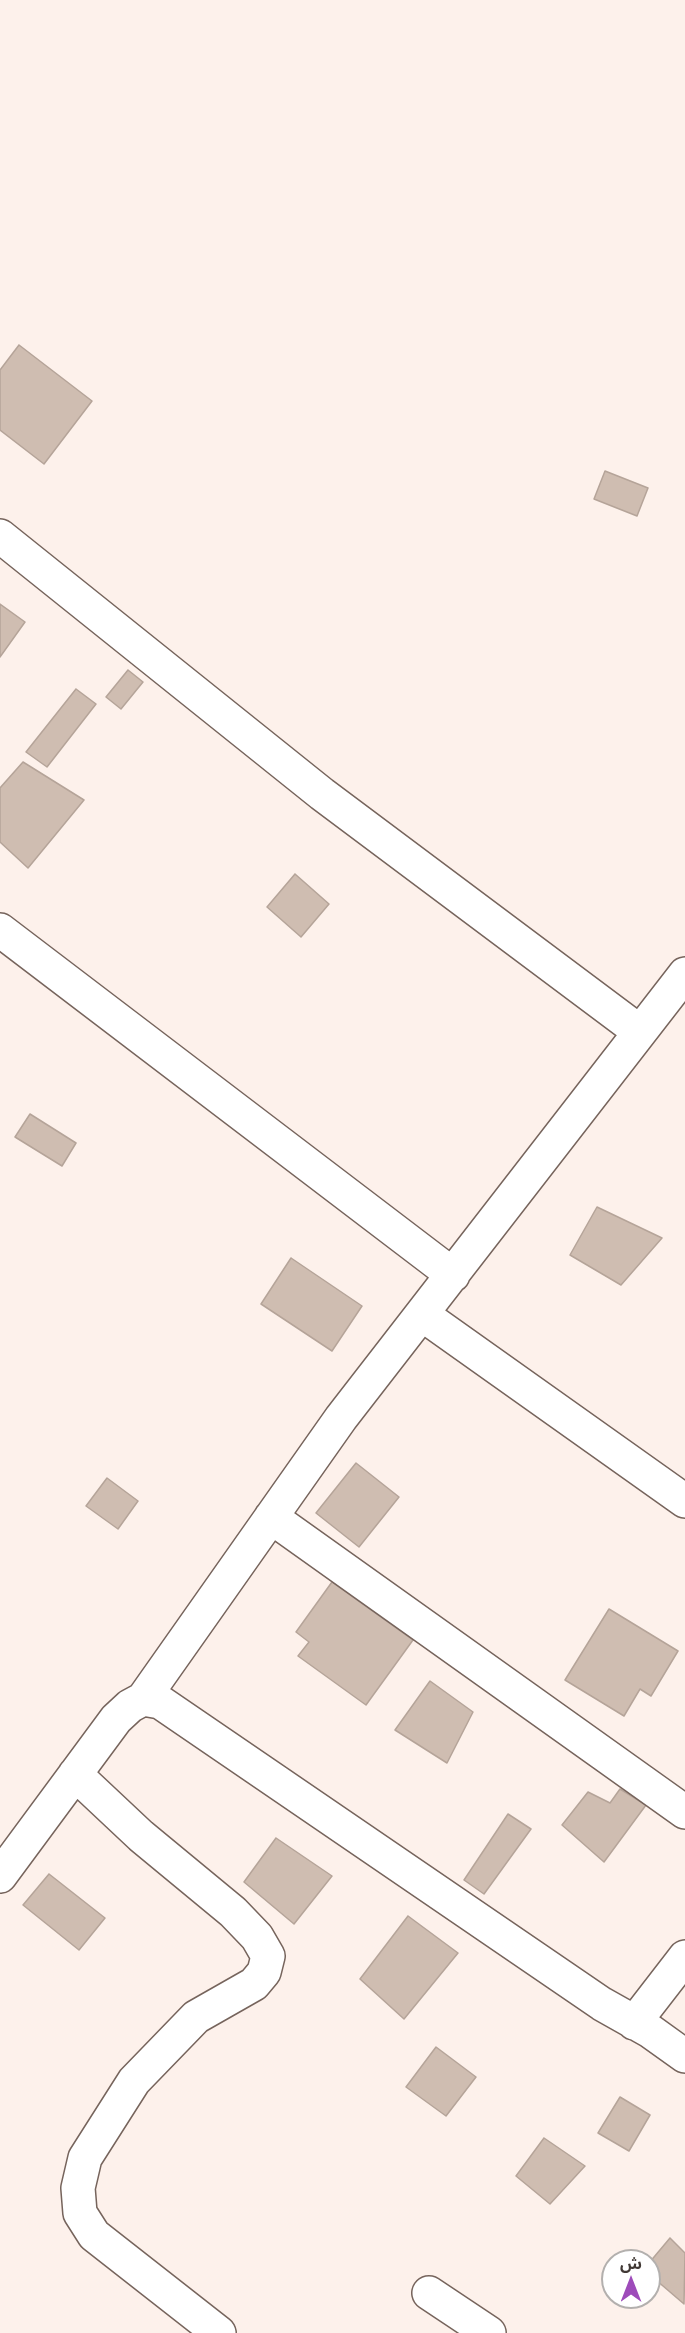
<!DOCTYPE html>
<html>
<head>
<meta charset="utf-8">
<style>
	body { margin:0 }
	#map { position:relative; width:685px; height:2333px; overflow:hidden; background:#fdf1eb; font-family:"PT Sans Narrow","Noto Sans Arabic",sans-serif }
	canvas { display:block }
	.north { position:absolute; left:601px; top:2249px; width:60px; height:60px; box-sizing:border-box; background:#fff; border:2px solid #b3b0ae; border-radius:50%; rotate:0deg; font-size:16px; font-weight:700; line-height:24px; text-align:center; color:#413935 }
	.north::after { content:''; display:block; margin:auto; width:21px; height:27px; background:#9e4bba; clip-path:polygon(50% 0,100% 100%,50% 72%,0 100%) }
</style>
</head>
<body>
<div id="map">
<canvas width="685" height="2333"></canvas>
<div class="north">ش</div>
</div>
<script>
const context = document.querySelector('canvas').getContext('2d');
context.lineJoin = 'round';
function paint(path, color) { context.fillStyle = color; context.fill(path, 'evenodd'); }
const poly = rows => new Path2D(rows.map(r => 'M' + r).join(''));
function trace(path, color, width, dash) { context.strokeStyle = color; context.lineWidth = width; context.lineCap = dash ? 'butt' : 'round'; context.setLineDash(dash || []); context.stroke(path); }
const building = poly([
	[19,345,92,401,44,464,0,430,0,370,19,345],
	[605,471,648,488,637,516,594,499,605,471],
	[0,604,25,622,0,657,0,604],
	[128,670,143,682,121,709,106,697,128,670],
	[76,689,96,704,47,767,26,752,76,689],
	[23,762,84,800,28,868,0,842,0,788,23,762],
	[295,874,329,904,301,937,267,907,295,874],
	[30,1114,76,1143,62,1166,15,1137,30,1114],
	[597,1207,662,1238,621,1285,570,1255,597,1207],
	[291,1258,362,1306,332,1351,261,1304,291,1258],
	[356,1463,399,1497,359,1547,316,1513,356,1463],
	[107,1478,138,1501,118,1529,86,1506,107,1478],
	[332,1582,413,1640,366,1705,298,1656,309,1642,296,1632,332,1582],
	[609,1609,678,1651,651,1696,640,1689,624,1716,565,1680,609,1609],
	[430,1681,473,1712,447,1763,395,1730,430,1681],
	[620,1789,646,1805,604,1862,562,1825,588,1792,610,1803,620,1789],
	[508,1814,531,1829,484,1894,464,1880,508,1814],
	[276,1838,332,1876,294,1924,244,1882,276,1838],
	[49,1874,105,1918,79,1950,23,1905,49,1874],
	[408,1916,458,1953,404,2019,360,1979,408,1916],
	[436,2047,476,2077,446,2116,406,2087,436,2047],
	[620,2097,650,2115,629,2151,598,2133,620,2097],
	[544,2138,585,2166,550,2204,516,2176,544,2138],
	[670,2238,685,2253,684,2304,649,2274,649,2263,670,2238]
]);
paint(building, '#cfbdb1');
trace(building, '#b5a499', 1.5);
const street = poly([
	[0,536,322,794,640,1032],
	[0,930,453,1275],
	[423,1315,685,1501],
	[271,1517,685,1812],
	[143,1699,160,1702,602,2004,650,2031,685,2056],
	[75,1774,141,1836,233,1912,257,1937,268,1956,264,1972,254,1984,196,2017,134,2081,85,2158,78,2188,80,2213,94,2235,219,2333],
	[0,1876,116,1719,130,1706,143,1699,341,1418,685,974],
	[634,2023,685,1957],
	[429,2293,489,2333]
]);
trace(street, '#76645c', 36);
trace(street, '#fff', 33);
</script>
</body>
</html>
